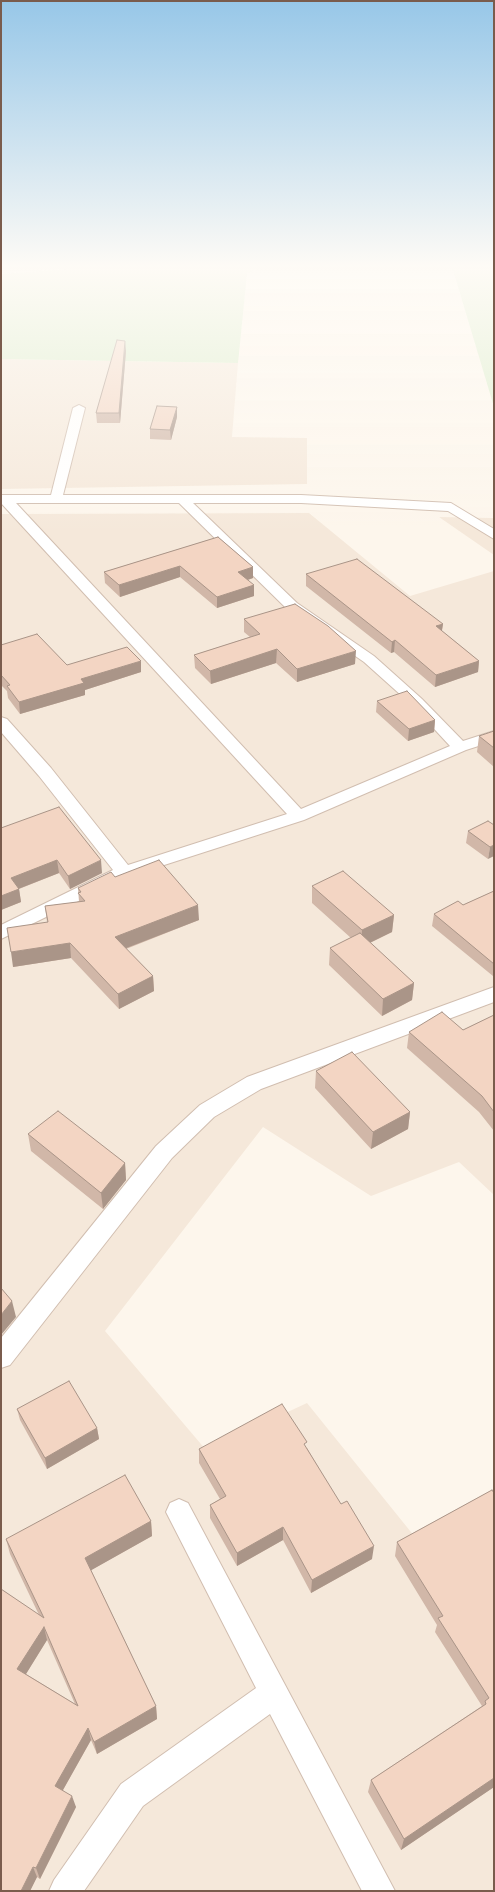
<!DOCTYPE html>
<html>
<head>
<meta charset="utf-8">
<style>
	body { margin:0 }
	#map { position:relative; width:495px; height:1892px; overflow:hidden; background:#fdf6ec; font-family:"Titillium Web",sans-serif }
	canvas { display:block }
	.frame { position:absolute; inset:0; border:2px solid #7a5c4d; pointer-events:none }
</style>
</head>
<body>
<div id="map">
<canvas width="495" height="1892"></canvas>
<div class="frame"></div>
</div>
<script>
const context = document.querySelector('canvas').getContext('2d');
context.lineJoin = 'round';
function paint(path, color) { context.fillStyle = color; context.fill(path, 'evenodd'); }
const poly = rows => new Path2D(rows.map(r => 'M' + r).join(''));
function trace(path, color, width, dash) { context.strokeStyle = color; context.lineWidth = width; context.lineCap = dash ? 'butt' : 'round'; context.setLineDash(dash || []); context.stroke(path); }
paint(poly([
	[1,359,238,363,232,437,307,438,307,484,1,489],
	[309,513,410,596,494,571,494,1195,459,1162,371,1196,263,1127,105,1331,206,1450,307,1403,481,1619,494,1611,494,1891,1,1891,1,514],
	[439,517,494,518,494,555]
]), '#f5e8da');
paint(poly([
	[67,269,257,269,247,274,238,363,1,359,1,274],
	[448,269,494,269,494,407,453,270]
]), '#d8ecc9');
const street = poly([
	[79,405,85,408,63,495,301,495,451,503,494,529,494,539,448,511,301,503,193,503,297,603,374,656,422,699,463,741,494,731,494,741,466,750,304,820,130,876,1,939,1,925,113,870,39,776,1,732,1,717,7,719,51,768,128,865,287,814,1,503,1,495,51,495,73,408,79,405],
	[16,503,179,503,287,609,364,662,412,705,450,746,301,809,16,503],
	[494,987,494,1002,261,1089,214,1117,172,1158,10,1365,1,1368,1,1338,156,1146,200,1105,247,1077,494,987],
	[179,1499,188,1503,395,1891,362,1891,270,1714,143,1806,84,1891,49,1891,54,1880,121,1784,256,1688,166,1512,170,1503,179,1499]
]);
trace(street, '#d1beb0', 2);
paint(street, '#fff');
paint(poly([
	[126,351,120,423,97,423,96,413],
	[177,417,171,440,150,439,150,429],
	[218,537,253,567,253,578,248,580,254,596,217,608,180,577,120,597,105,583,104,572],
	[306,574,443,624,442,631,479,661,478,672,435,687,394,652,391,653,306,586],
	[244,619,355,664,297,682,276,663,211,684,195,668,194,655,250,637,244,632],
	[1,645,67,665,141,672,85,690,85,695,20,714,8,698,7,691,1,685],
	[377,701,435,720,434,732,408,741,376,712],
	[494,731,494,767,477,752,479,736],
	[494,825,488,859,466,843,468,831],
	[1,828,102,873,70,889,59,873,19,889,21,902,1,910],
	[115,877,199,920,126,949,153,976,154,991,119,1009,71,958,13,967,47,922,45,906,79,902,78,888],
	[312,886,394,915,392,932,370,943,414,983,412,1000,382,1016,329,965,330,948,351,938,312,903],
	[494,891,494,976,493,976,432,926,434,914,463,905],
	[494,1015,494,1131,479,1112,407,1048,409,1032,463,1030],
	[316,1071,410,1112,408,1129,371,1149,315,1088],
	[28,1134,125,1163,126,1180,103,1209,31,1151],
	[17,1409,97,1428,99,1439,47,1469,20,1420],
	[307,1448,372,1559,311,1593,283,1540,237,1566,210,1518,210,1505,220,1499,199,1463,199,1449],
	[492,1490,494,1787,401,1850,368,1792,371,1780,482,1706,435,1632,437,1625,395,1556,397,1542],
	[151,1521,152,1536,91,1570,156,1706,157,1719,97,1754,91,1740,63,1790,76,1807,40,1879,37,1877,30,1891,1,1891,1,1589,39,1615,10,1554,6,1539],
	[47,1640,75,1704,26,1674]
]), '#d1b7a8');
paint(poly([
	[125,341,126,351,120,423,119,413],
	[177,407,177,417,171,440,170,430],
	[180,566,180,577,120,597,119,585],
	[253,567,253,578,238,583,238,572],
	[254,585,254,596,217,608,217,597],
	[443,624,441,635,436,626],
	[395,640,394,652,391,653,392,642],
	[277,649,276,663,211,684,210,671],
	[356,651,355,664,297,682,297,669],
	[141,661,141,672,85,690,85,695,20,714,19,702,81,679],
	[479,661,478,672,435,687,436,675],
	[435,720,434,732,408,741,409,729],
	[494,845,494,856,488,859,490,847],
	[57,860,59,873,13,891,11,878],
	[101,860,102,873,70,889,68,876],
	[19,889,21,902,1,910,1,896],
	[198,905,199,920,116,952,115,937],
	[394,915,392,932,361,947,362,930],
	[70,943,71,958,13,967,11,952],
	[153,976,154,991,119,1009,118,994],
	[414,983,412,1000,382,1016,383,999],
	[410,1112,408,1129,371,1149,373,1132],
	[125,1163,126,1180,103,1209,101,1193],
	[12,1301,16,1317,1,1335,1,1315],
	[97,1428,99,1439,47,1469,45,1458],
	[151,1521,152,1536,88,1572,85,1558],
	[283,1527,283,1540,237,1566,237,1553],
	[374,1546,372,1559,311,1593,312,1580],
	[44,1627,47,1640,21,1682,17,1669],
	[156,1706,157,1719,97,1754,94,1742],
	[88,1728,91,1740,59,1797,55,1786],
	[494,1778,494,1787,401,1850,404,1839],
	[72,1796,76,1807,40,1879,36,1868],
	[33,1867,37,1877,30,1891,21,1891]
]), '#aa9588');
const building = poly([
	[117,340,125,341,119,413,96,413,117,340],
	[157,406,177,407,170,430,150,429,157,406],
	[218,537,253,567,238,572,254,585,217,597,180,566,119,585,104,572,218,537],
	[357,559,443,624,436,626,479,661,436,675,395,640,392,642,306,574,357,559],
	[295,604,328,626,356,651,297,669,277,649,210,671,194,655,260,634,244,619,295,604],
	[37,634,67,665,127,647,141,661,81,679,84,683,19,702,7,686,10,685,1,675,1,645,37,634],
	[407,691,435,720,409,729,377,701,407,691],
	[494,731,494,748,479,736,494,731],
	[59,807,101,860,68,876,57,860,11,878,19,889,1,896,1,828,59,807],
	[488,821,494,825,494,845,490,847,468,831,488,821],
	[159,860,198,905,115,937,153,976,118,994,70,943,11,952,7,928,48,922,45,906,85,901,78,893,81,892,78,888,111,872,115,877,159,860],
	[343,871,394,915,362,930,312,886,343,871],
	[494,891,494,964,434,914,458,901,463,905,494,891],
	[360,933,414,983,383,999,330,948,360,933],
	[442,1012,463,1030,494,1015,494,1112,482,1096,409,1032,442,1012],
	[352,1052,410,1112,373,1132,316,1071,352,1052],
	[58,1111,125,1163,101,1193,28,1134,58,1111],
	[1,1288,12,1301,1,1315,1,1288],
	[69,1381,97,1428,45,1458,17,1409,69,1381],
	[282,1404,307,1442,304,1444,341,1504,347,1501,374,1546,312,1580,283,1527,237,1553,210,1505,226,1496,199,1449,282,1404],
	[125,1475,151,1521,85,1558,156,1706,94,1742,88,1728,55,1786,72,1796,36,1868,33,1867,21,1891,1,1891,1,1589,44,1618,6,1539,125,1475],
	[44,1627,78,1706,17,1669,44,1627],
	[492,1490,494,1493,494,1778,404,1839,371,1780,486,1704,485,1701,489,1698,438,1618,443,1616,397,1542,492,1490]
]);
paint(building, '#f3d5c3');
trace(building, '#aa9588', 1);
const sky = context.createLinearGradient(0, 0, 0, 534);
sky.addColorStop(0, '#97c7e8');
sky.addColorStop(0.5, '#fefbf6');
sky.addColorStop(1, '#fefbf600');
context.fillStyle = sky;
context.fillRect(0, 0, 495, 534);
</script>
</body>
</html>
